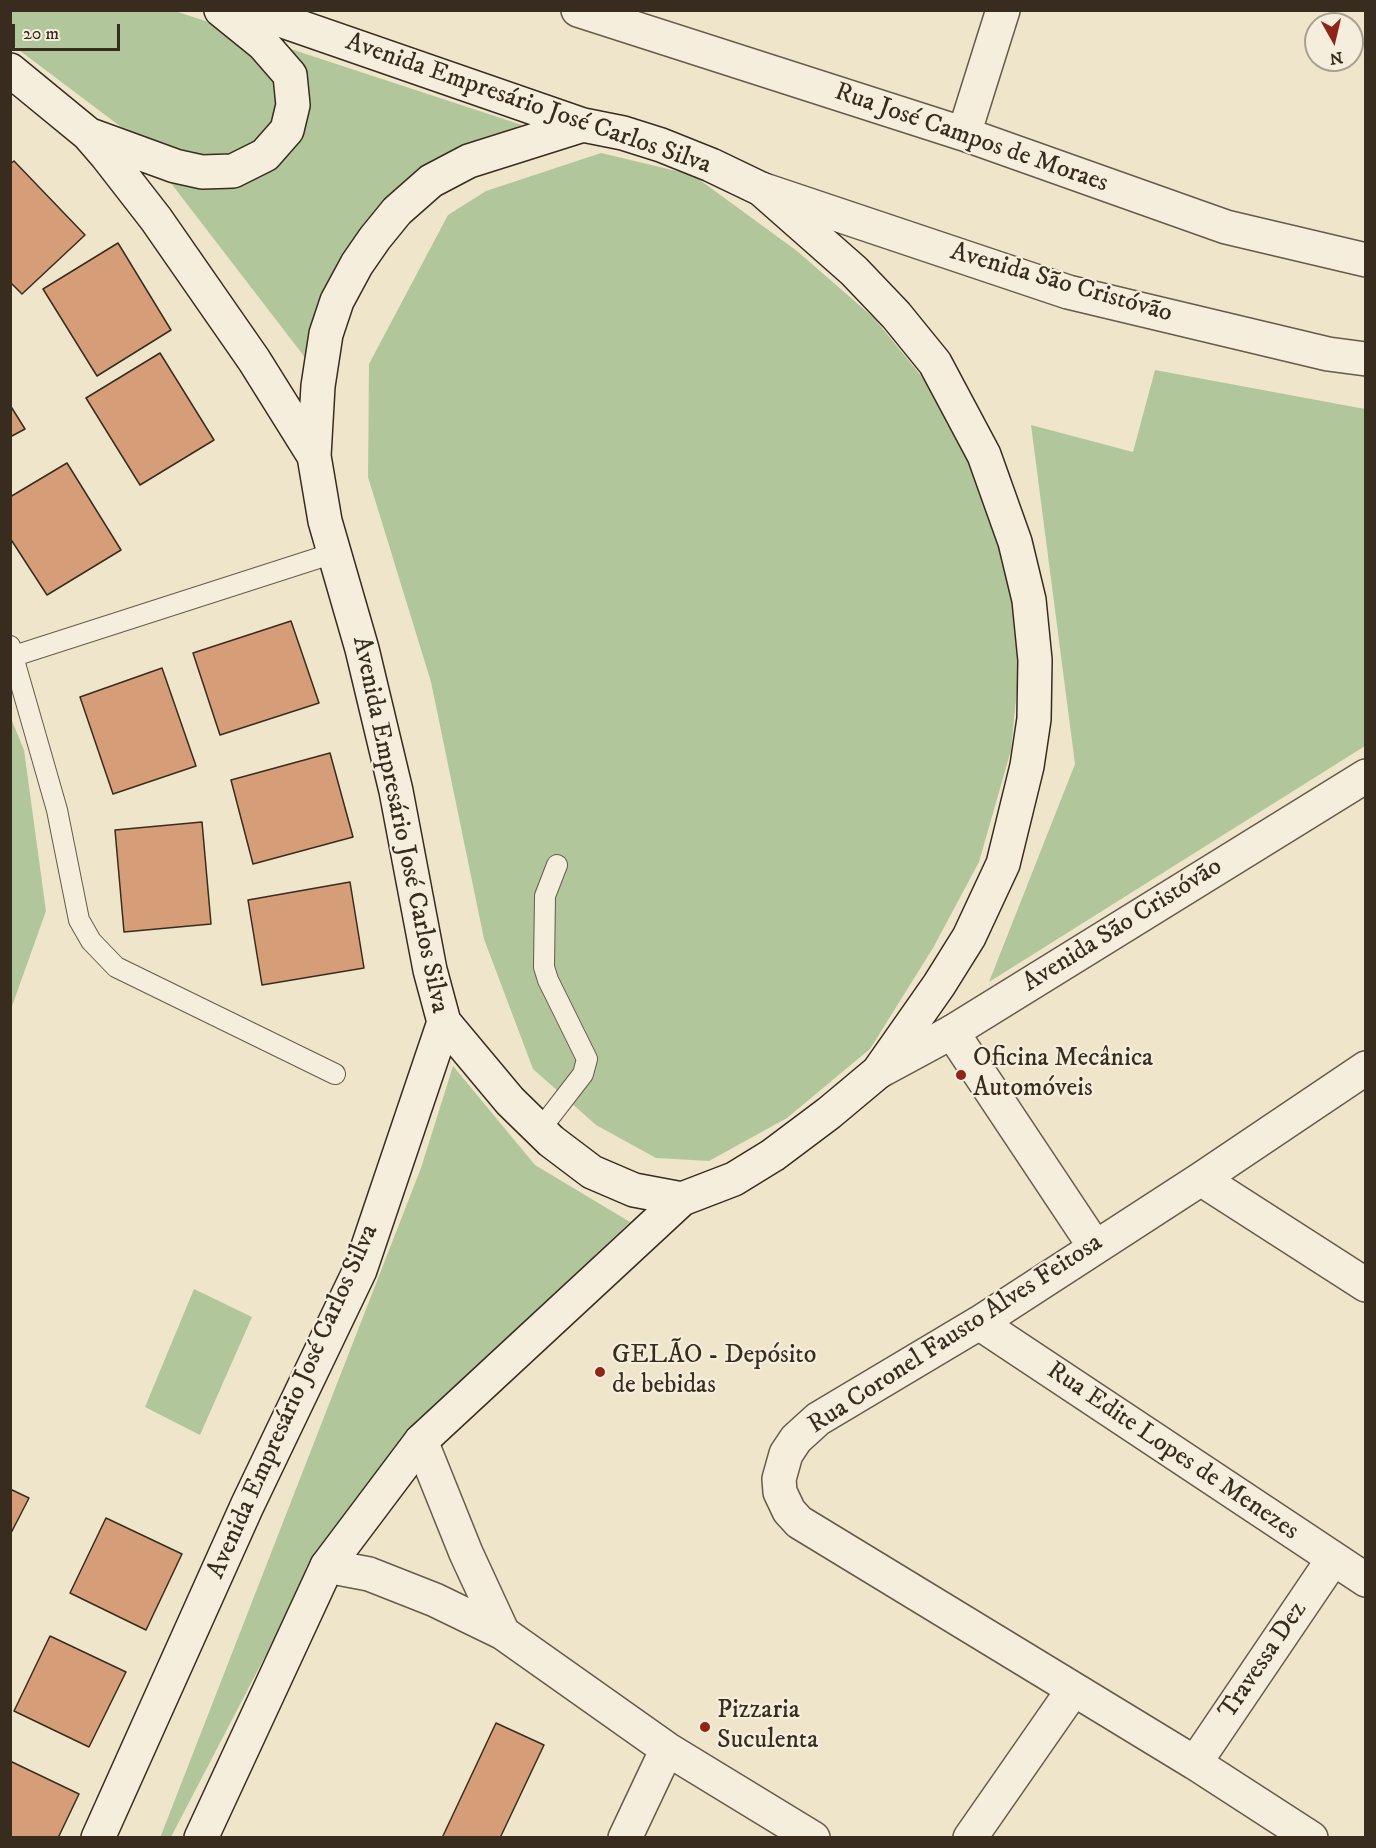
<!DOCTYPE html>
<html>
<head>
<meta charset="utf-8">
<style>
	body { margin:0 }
	#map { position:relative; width:1376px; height:1848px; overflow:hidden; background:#efe5ca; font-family:"IM FELL DW Pica",serif }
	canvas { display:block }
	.frame { position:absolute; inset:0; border:12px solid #382c1f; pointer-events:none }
	.north { position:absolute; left:1304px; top:12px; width:60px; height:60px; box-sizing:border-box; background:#f5eedd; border:2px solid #a9a091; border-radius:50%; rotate:172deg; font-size:16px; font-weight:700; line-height:24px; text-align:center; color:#382c1f }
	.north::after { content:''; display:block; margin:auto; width:21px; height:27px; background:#8f2418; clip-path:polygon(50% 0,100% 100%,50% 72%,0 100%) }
	.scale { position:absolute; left:12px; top:24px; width:108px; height:27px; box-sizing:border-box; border:3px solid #382c1f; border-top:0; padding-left:8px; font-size:18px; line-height:21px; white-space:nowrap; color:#382c1f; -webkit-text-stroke:4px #f5eedd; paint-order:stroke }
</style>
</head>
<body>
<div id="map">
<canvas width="1376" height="1848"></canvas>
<div class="frame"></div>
<div class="north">N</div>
<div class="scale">20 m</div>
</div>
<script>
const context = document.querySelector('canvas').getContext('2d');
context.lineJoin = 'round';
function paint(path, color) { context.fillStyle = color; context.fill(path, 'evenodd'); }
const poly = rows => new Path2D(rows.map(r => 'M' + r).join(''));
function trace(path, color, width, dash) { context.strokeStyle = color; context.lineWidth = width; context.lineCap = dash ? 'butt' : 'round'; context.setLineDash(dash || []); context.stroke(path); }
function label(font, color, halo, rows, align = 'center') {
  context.font = font + ' "IM FELL DW Pica",serif'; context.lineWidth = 4.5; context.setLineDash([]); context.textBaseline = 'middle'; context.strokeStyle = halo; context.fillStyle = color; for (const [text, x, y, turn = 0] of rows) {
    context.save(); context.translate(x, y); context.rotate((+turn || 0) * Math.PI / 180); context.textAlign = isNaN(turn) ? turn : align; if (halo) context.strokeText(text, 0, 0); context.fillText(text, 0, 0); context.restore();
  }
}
paint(poly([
	[10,11,175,11,522,125,406,192,357,250,320,377,137,139,11,44],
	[601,153,693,175,797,251,874,318,936,394,999,521,1021,647,1011,750,979,862,933,948,870,1049,787,1118,709,1161,656,1158,596,1125,533,1069,484,939,431,682,368,477,369,364,448,215,486,191],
	[1155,370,1365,409,1365,746,989,982,1075,764,1031,425,1133,452],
	[10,716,24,750,46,911,11,1009],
	[453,1066,535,1165,630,1222,419,1420,310,1570,171,1837,160,1838,421,1168],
	[194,1289,252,1317,200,1435,145,1407]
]), '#b2c69c');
const building = poly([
	[14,161,85,235,22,294,10,282,10,164,14,161],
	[118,243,171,330,97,376,43,289,118,243],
	[160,353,214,440,140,485,86,398,160,353],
	[10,405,25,429,10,437,10,405],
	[67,463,121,550,47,595,10,538,10,497,67,463],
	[291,621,319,703,220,735,193,653,291,621],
	[162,668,196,766,113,794,80,697,162,668],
	[330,753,353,837,253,864,231,780,330,753],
	[202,822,211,924,124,932,115,830,202,822],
	[350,882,364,968,262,985,248,900,350,882],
	[10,1489,29,1498,10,1535,10,1489],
	[106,1518,182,1554,146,1630,70,1593,106,1518],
	[50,1636,126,1672,89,1747,14,1711,50,1636],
	[496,1723,544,1745,500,1838,442,1838,496,1723],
	[10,1761,79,1794,58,1838,10,1838,10,1761]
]);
paint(building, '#d69e78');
trace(building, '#382c1f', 1.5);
const service = poly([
	[10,646,57,810,79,920,91,941,116,967,335,1074],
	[14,656,334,553],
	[539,1131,583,1074,587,1059,548,980,544,967,545,896,557,865]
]);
const minor = poly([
	[578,10,964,134,1226,227,1366,260],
	[964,134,1003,10],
	[952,1032,1095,1247],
	[1201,1179,1366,1285],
	[979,1323,1366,1580],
	[421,1441,466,1553,503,1633],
	[327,1566,369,1574,435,1600,503,1633,667,1749,813,1838],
	[1195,1763,1333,1559],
	[625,1838,667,1749],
	[970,1838,1073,1690],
	[1311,1838,1195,1763,799,1522,789,1511,780,1492,779,1479,786,1454,796,1439,818,1419,979,1323,1201,1179,1366,1068]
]);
const tertiary = poly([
	[761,189,1068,292,1328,354,1366,359],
	[878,1072,952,1032,1366,776]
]);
const secondary = poly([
	[10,70,88,134,107,156,156,219,254,360,314,456,325,521,362,649,396,791,430,970,444,1022,360,1270,247,1506,98,1838],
	[90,135,175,166,202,172,233,171,265,155,287,130,293,105,290,75,263,44,221,10],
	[314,456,318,386,326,334,337,301,357,264,375,238,397,211,431,181,469,161,583,125],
	[444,1022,510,1101,551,1141,592,1172,634,1190,682,1199],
	[201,1838,327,1566,421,1441,682,1199,734,1179,773,1155,829,1113,878,1072,939,985,969,937,1003,864,1027,766,1034,719,1035,660,1029,600,1015,542,984,455,935,363,896,315,854,271,761,189,711,165,661,145,623,133,583,125,251,10]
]);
trace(service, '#665a4a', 22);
trace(minor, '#665a4a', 36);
trace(tertiary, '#665a4a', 36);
trace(secondary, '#382c1f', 36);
trace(service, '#f5eedd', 20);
trace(minor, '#f5eedd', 33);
trace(tertiary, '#f5eedd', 33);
trace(secondary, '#f5eedd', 33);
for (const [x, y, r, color] of [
	[961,1075,6,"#8f2418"],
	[600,1372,6,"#8f2418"],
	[705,1727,6,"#8f2418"]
]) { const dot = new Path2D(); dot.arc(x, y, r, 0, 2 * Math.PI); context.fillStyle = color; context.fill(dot); trace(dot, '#f5eedd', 2); }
label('26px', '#382c1f', '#f5eedd', [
	["Avenida Empresário José Carlos Silva",528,105,19],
	["Rua José Campos de Moraes",971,139,19],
	["Avenida São Cristóvão",1061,284,16],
	["Avenida Empresário José Carlos Silva",399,825,78],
	["Avenida São Cristóvão",1123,926,-32],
	["Rua Coronel Fausto Alves Feitosa",956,1335,-33],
	["Avenida Empresário José Carlos Silva",294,1402,-66],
	["Rua Edite Lopes de Menezes",1172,1452,34],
	["Travessa Dez",1264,1661,-56]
]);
label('26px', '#382c1f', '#f5eedd', [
	["Oficina Mecânica",973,1060],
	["Automóveis",973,1090],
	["GELÃO - Depósito",612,1357],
	["de bebidas",612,1387],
	["Pizzaria",717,1712],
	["Suculenta",717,1742]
], 'left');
</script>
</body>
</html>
